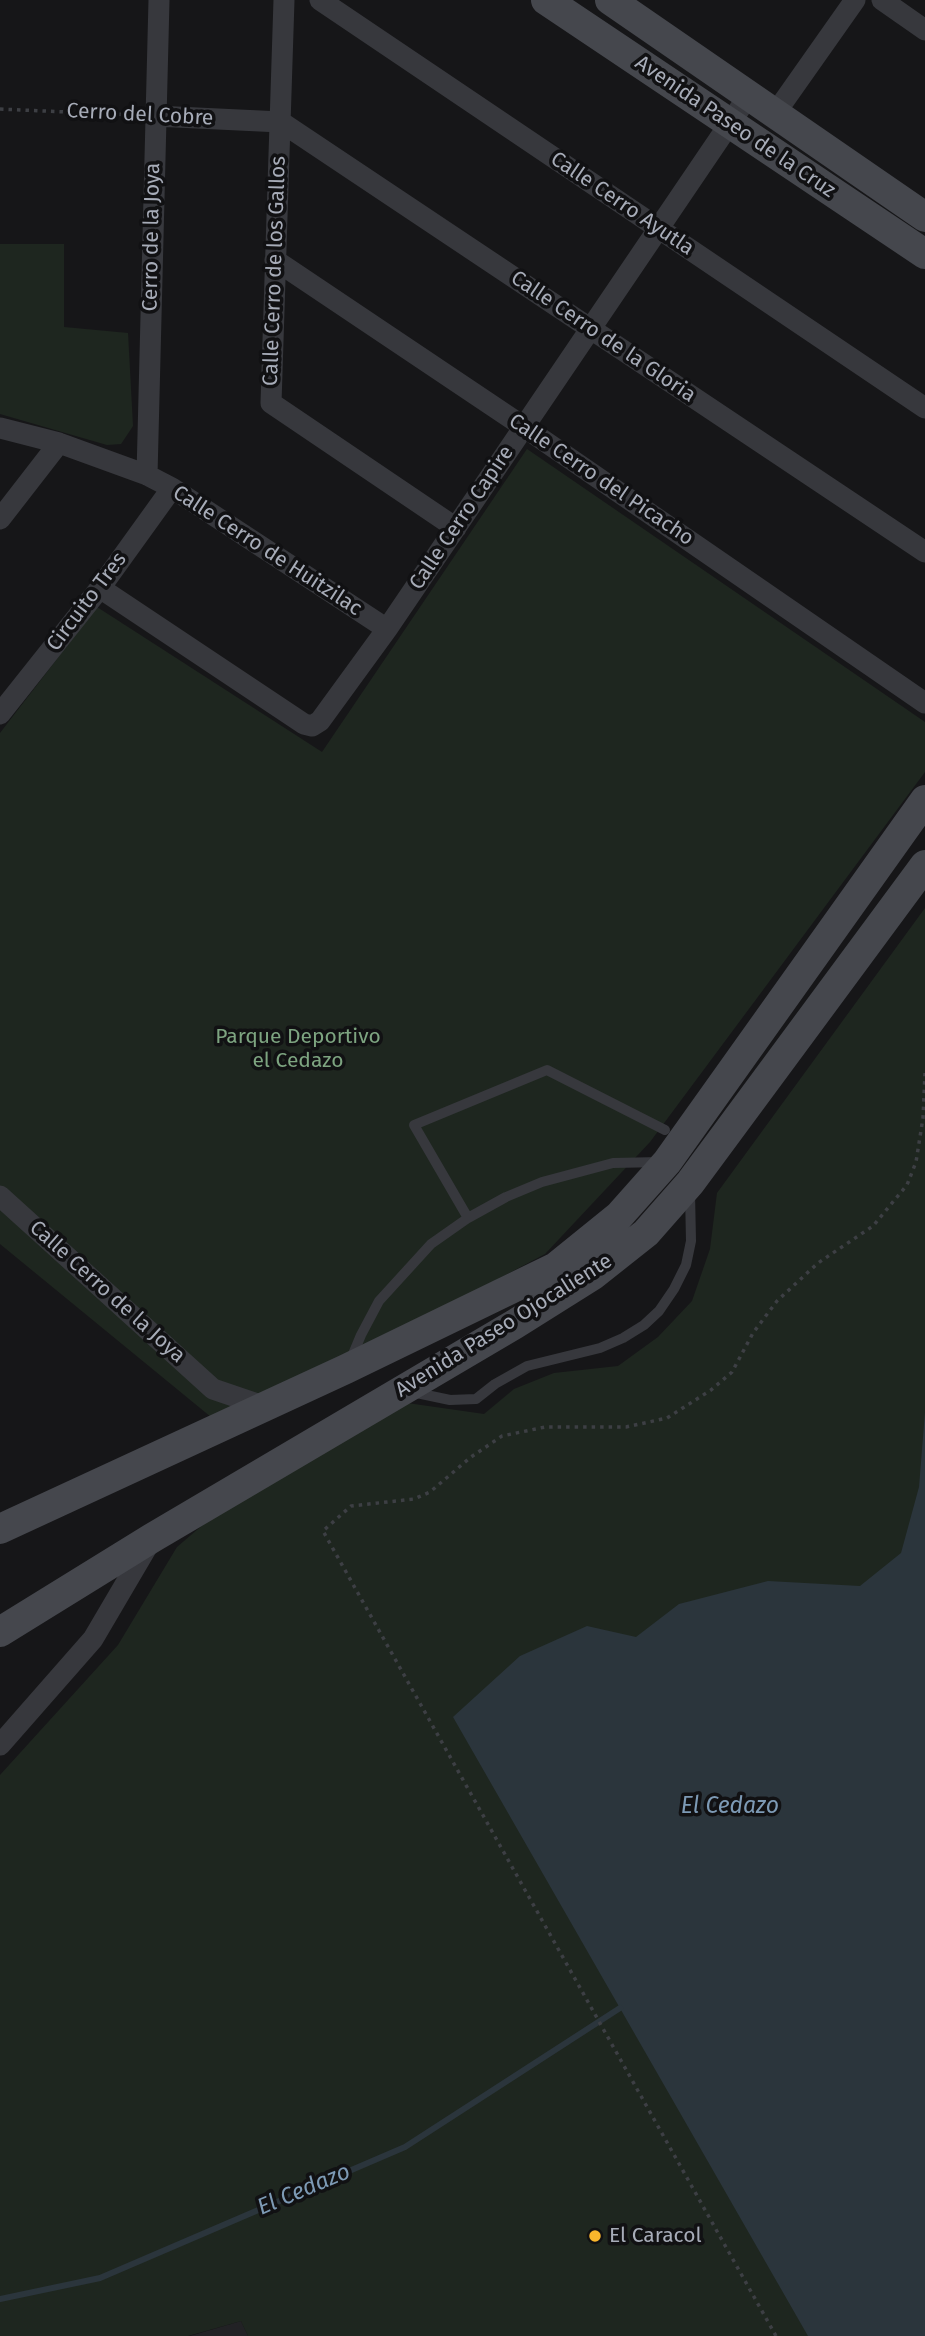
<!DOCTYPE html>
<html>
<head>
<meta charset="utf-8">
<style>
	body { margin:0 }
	canvas { display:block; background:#161618 }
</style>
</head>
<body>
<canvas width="925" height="2336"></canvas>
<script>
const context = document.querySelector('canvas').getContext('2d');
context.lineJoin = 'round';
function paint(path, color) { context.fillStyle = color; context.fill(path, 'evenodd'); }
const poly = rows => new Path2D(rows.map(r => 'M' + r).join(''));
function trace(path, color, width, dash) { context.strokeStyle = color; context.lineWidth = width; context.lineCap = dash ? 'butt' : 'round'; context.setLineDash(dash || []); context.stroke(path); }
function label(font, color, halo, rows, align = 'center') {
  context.font = font + ' "Fira Sans",sans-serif'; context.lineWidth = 7; context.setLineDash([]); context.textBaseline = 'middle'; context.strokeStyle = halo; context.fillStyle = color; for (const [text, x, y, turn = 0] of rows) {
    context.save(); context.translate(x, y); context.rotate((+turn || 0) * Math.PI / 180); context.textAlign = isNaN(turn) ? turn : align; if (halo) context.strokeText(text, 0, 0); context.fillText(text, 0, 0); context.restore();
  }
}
paint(poly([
	[241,2321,248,2336,190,2336]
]), '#222225');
paint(poly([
	[0,244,64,244,64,327,128,333,133,426,121,444,107,445,0,414],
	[527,449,925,722,925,772,650,1142,545,1254,385,1339,211,1417,0,1244,0,733,97,607,322,752],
	[925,908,925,2336,248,2336,241,2321,188,2336,0,2336,0,1775,118,1645,177,1547,261,1475,400,1402,484,1414,514,1389,554,1373,618,1366,658,1337,692,1301,710,1249,717,1193]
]), '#1e261f');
paint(poly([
	[925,1412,925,2336,808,2336,453,1717,520,1656,587,1626,636,1637,679,1604,768,1581,860,1586,901,1553,919,1487]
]), '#2b353c');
trace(poly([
	[0,2299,100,2278,405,2147,620,2008]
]), '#2b353c', 6);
trace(poly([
	[0,109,135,115],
	[776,2336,323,1531,351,1506,414,1499,430,1492,471,1457,502,1436,545,1427,626,1427,667,1418,711,1390,732,1372,753,1333,777,1301,818,1263,873,1226,907,1185,916,1162,923,1118,925,1073]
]), '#3d3f44', 3.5, [3.5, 5]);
trace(poly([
	[468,1218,414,1125,547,1070,665,1130],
	[351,1359,361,1335,379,1301,431,1244,468,1218,506,1197,542,1182,613,1163,661,1162],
	[412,1392,450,1400,476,1399,495,1384,527,1366,600,1348,623,1338,644,1325,659,1311,674,1289,686,1265,691,1241,690,1193]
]), '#37383d', 10);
trace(poly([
	[284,0,271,403,456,528],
	[320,0,925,408],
	[882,0,925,30],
	[774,115,855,0],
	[155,116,281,122,925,552],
	[275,260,524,427,925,703],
	[0,428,59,443,147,475,172,488,387,629],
	[147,475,159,0],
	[0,519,59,443],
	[100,588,304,724,312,726,320,721,387,629,749,95],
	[0,714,100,588,172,488],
	[0,1196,213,1389,263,1406],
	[0,1745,93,1639,150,1542]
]), '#37383d', 21);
trace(poly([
	[546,0,925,254],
	[610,0,925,217],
	[0,1529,346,1369,556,1267,619,1216,667,1162,925,800],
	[0,1632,152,1538,515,1324,593,1275,646,1233,690,1183,925,865]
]), '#45474d', 30);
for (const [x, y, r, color] of [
	[595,2236,7,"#fab72c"]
]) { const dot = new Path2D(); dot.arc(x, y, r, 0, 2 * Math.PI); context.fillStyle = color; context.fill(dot); trace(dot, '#111113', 2.5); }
label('21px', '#a7acb8', '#111113', [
	["Cerro del Cobre",140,115,3],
	["Avenida Paseo de la Cruz",735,127,34],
	["Calle Cerro Ayutla",622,204,34],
	["Cerro de la Joya",152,237,-89],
	["Calle Cerro de los Gallos",275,271,-88],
	["Calle Cerro de la Gloria",603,337,34],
	["Calle Cerro del Picacho",601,480,34],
	["Calle Cerro Capire",462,518,-56],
	["Calle Cerro de Huitzilac",267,551,33],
	["Circuito Tres",87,602,-53],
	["Calle Cerro de la Joya",107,1292,42],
	["Avenida Paseo Ojocaliente",504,1326,-32]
]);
label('21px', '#7da480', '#111113', [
	["Parque Deportivo",298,1037],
	["el Cedazo",298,1061]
]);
label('21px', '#a7acb8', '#111113', [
	["El Caracol",609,2236]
], 'left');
label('italic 23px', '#7d9ab5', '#111113', [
	["El Cedazo",730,1807],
	["El Cedazo",304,2190,-23]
]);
</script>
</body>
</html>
